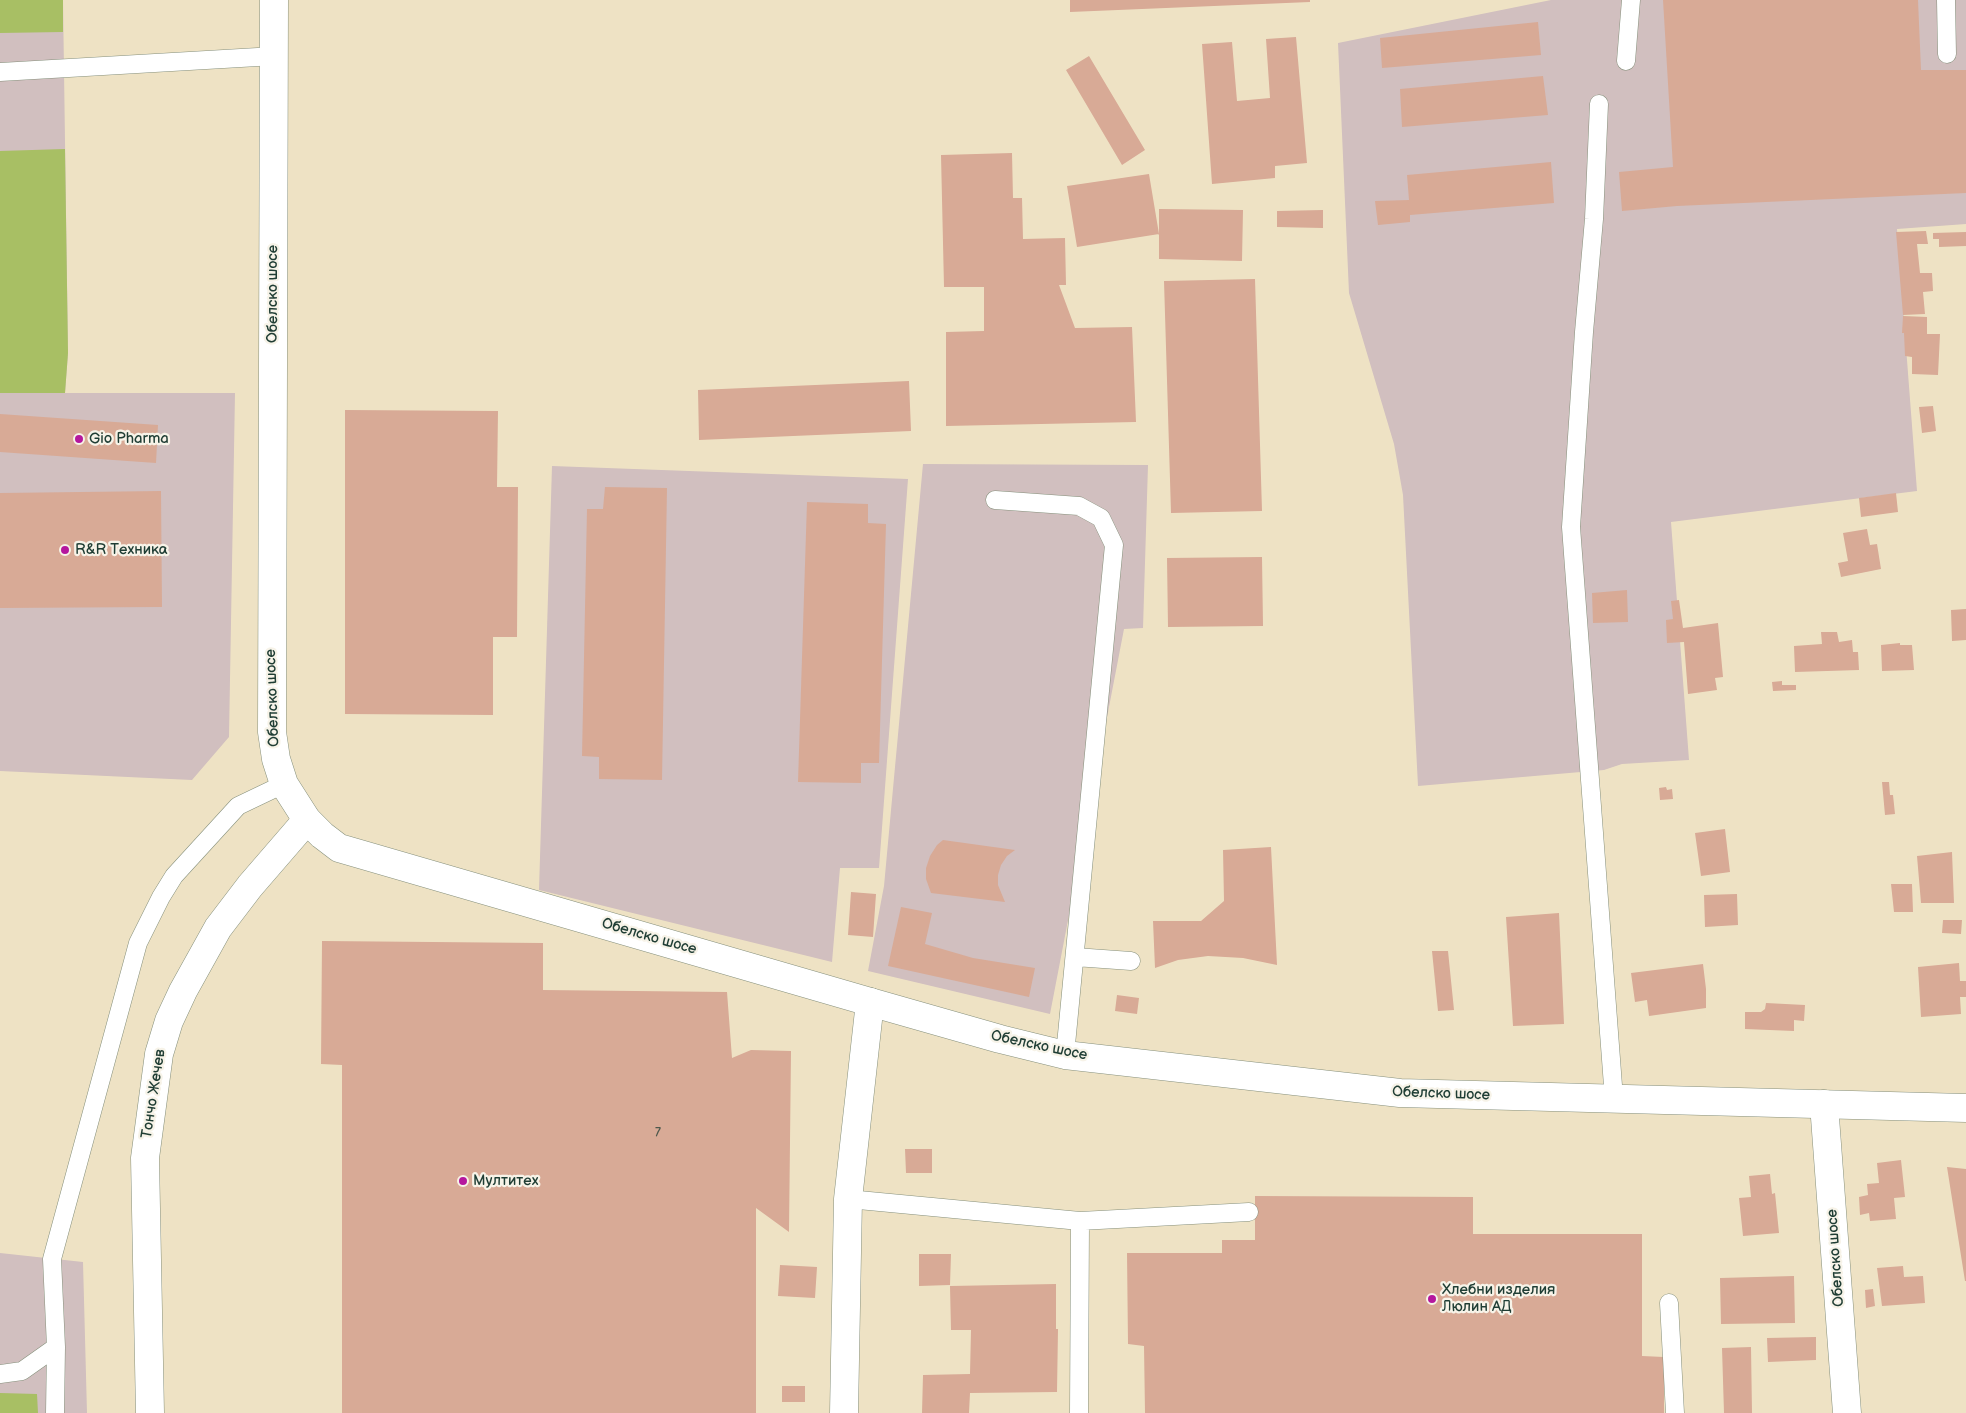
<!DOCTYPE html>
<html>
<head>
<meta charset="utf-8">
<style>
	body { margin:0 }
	canvas { display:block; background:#eee2c4 }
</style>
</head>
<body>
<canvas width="1966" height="1413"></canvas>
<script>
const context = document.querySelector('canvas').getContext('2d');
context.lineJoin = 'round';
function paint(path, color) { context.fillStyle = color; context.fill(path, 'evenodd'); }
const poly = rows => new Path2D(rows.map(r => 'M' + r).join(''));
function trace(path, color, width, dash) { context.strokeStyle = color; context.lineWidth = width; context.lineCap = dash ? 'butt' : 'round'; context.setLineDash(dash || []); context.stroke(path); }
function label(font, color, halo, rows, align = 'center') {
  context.font = font + ' "Balsamiq Sans",sans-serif'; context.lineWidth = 4.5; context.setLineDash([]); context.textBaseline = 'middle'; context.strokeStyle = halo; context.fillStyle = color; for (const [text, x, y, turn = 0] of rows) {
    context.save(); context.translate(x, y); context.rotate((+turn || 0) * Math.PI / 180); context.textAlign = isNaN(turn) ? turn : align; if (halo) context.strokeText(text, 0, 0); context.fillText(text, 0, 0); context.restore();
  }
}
paint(poly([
	[0,0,63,0,68,353,65,393,235,393,229,737,192,780,0,771],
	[1551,0,1966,0,1966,224,1897,229,1917,491,1671,522,1689,760,1622,764,1604,770,1418,786,1403,495,1394,444,1349,293,1338,43],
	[923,464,1148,465,1143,628,1124,629,1050,1014,868,971,884,886],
	[552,466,908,479,879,868,840,868,832,962,539,890],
	[0,1253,83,1262,87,1413,0,1413]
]), '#d1bfbf');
paint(poly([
	[0,0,63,0,63,32,0,33],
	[65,149,68,353,65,393,0,393,0,151],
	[0,1393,37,1394,38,1413,0,1413]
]), '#a8bf64');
paint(poly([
	[1070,0,1310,0,1310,2,1070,12],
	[1663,0,1918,0,1921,70,1966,70,1966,193,1677,206,1622,211,1619,172,1673,167],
	[1538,22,1541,55,1382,68,1380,38],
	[1296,37,1307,163,1275,166,1275,178,1212,184,1202,44,1232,42,1237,101,1270,98,1266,39],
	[1089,56,1145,150,1122,165,1066,70],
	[1543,76,1548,115,1402,127,1400,89],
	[1012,153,1013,198,1022,198,1023,239,1065,238,1066,285,1059,285,1075,328,1132,327,1136,422,946,426,946,332,984,331,984,287,944,287,941,155],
	[1551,162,1554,203,1410,215,1410,222,1378,225,1375,201,1409,200,1407,175],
	[1149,174,1159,234,1077,247,1067,186],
	[1159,209,1243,210,1242,261,1159,259],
	[1323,210,1323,228,1277,227,1277,211],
	[1926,231,1928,244,1917,244,1920,273,1932,273,1933,291,1923,292,1925,314,1903,315,1896,232],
	[1966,232,1966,246,1939,247,1939,239,1933,239,1933,233],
	[1255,279,1262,511,1171,513,1164,281],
	[1903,316,1927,317,1927,334,1940,334,1938,375,1912,374,1912,357,1905,356,1904,333,1902,333],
	[909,381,911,431,699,440,698,390],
	[1933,406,1936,431,1922,433,1919,407],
	[345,410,498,411,497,487,518,487,517,637,493,637,493,715,345,714],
	[0,414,158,425,156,463,0,452],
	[605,487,667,488,662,780,599,779,599,757,582,756,587,509,603,509],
	[161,491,162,607,0,608,0,493],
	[1896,493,1898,512,1861,517,1859,498],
	[807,502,868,504,868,523,886,524,879,763,861,763,861,783,798,782],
	[1867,529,1870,545,1877,544,1881,569,1841,577,1838,563,1848,561,1843,533],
	[1262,557,1263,626,1168,627,1167,558],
	[1627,590,1628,622,1593,623,1592,593],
	[1679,600,1683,628,1718,623,1723,677,1715,678,1717,690,1688,694,1684,642,1667,643,1666,620,1673,619,1671,601],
	[1966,609,1966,640,1952,641,1951,610],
	[1821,632,1837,632,1839,642,1852,640,1853,652,1858,652,1859,670,1795,672,1794,646,1822,644],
	[1900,643,1900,645,1912,645,1914,670,1882,671,1881,645],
	[1782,681,1782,685,1796,685,1796,690,1773,691,1772,682],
	[1882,782,1889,782,1890,795,1893,795,1895,814,1885,815],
	[1666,787,1667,790,1672,789,1673,799,1660,800,1659,788],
	[1725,829,1730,872,1701,876,1695,833],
	[943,840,1015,850,1007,856,1001,865,998,875,998,885,1005,902,931,893,926,879,926,868,930,856,937,845],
	[1271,847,1277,965,1243,958,1208,956,1178,960,1155,968,1153,921,1201,921,1224,901,1223,850],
	[1952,852,1954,903,1921,903,1917,856],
	[1891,884,1912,884,1913,912,1894,912],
	[851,892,876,894,873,937,848,935],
	[1737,894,1738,925,1705,927,1704,895],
	[901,907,932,913,925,944,973,958,1035,968,1029,997,888,966],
	[1559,913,1564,1024,1513,1026,1506,917],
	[1943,920,1962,920,1961,934,1942,933],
	[322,941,543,943,543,990,727,992,732,1058,751,1050,791,1051,789,1232,756,1208,756,1413,342,1413,342,1065,321,1064],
	[1432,951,1448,951,1454,1010,1438,1011],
	[1959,963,1960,981,1966,981,1966,997,1960,997,1961,1014,1921,1017,1918,967],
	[1703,964,1706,989,1706,1008,1649,1016,1647,1000,1635,1002,1631,973],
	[1117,995,1139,998,1137,1014,1115,1011],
	[1766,1003,1805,1005,1804,1021,1794,1020,1794,1031,1745,1029,1745,1012,1761,1012,1765,1009],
	[905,1149,932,1149,932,1173,906,1173],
	[1901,1160,1905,1197,1894,1198,1896,1219,1870,1221,1869,1213,1860,1215,1859,1197,1868,1195,1867,1184,1879,1183,1877,1163],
	[1947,1167,1966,1169,1966,1281,1965,1281],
	[1770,1174,1772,1194,1775,1193,1779,1233,1743,1236,1739,1198,1751,1197,1749,1176],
	[1255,1196,1473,1197,1473,1234,1642,1234,1642,1356,1664,1357,1664,1413,1145,1413,1144,1346,1128,1344,1127,1253,1222,1253,1222,1240,1255,1240],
	[919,1254,951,1254,950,1285,919,1286],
	[780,1265,817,1267,815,1298,778,1296],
	[1903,1266,1904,1277,1923,1276,1925,1303,1882,1306,1877,1268],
	[1794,1276,1795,1323,1721,1324,1720,1278],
	[1056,1284,1056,1329,1058,1329,1057,1392,970,1393,969,1413,922,1413,923,1375,970,1374,971,1330,951,1330,950,1286],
	[1873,1289,1875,1306,1866,1308,1865,1290],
	[1816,1337,1816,1360,1768,1362,1767,1338],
	[1751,1347,1752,1413,1724,1413,1722,1348],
	[782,1386,805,1386,805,1402,782,1402]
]), '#d8aa96');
const service = poly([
	[1946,0,1947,54],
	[1626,61,1631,0],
	[0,72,275,56],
	[1599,104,1594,219,1584,332,1571,527,1614,1099],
	[995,500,1079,506,1101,518,1114,545,1065,1055],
	[1075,957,1131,961],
	[848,1199,1080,1221,1249,1212],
	[1669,1303,1675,1413],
	[0,1374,22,1371,56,1347],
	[55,1413,56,1347,52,1259,138,943,161,897,174,876,238,806,284,784],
	[1079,1413,1080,1221]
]);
const minor = poly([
	[1824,1104,1847,1413],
	[150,1413,145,1158,159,1054,169,1021,183,991,218,928,250,886,307,820],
	[844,1413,848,1199,870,1002]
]);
const tertiary = poly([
	[274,0,272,732,276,759,284,784,307,820,322,835,339,848,870,1002,1000,1039,1065,1055,1400,1093,1966,1108]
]);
trace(service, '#86907c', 19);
trace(minor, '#86907c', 29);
trace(tertiary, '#86907c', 29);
trace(service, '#fff', 18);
trace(minor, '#fff', 28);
trace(tertiary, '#fff', 28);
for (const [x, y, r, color] of [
	[79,439,5,"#b5179e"],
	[65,550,5,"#b5179e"],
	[463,1181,5,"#b5179e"],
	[1432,1299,5,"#b5179e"]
]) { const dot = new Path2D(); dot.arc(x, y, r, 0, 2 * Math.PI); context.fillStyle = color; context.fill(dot); trace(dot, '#f7f3e8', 2); }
label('12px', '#4d584c', null, [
	["7",658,1133]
]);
label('15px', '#1f3d34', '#f7f3e8', [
	["Обелско шосе",273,294,-90],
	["Обелско шосе",273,698,-92],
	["Обелско шосе",649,937,16],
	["Обелско шосе",1039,1046,12],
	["Тончо Жечев",154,1094,-81],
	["Обелско шосе",1441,1094,2],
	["Обелско шосе",1836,1258,-94]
]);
label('15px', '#1f3d34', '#f7f3e8', [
	["Gio Pharma",89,439],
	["R&R Техника",75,550],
	["Мултитех",473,1181],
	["Хлебни изделия",1442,1290],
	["Люлин АД",1442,1307]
], 'left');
</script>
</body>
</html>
